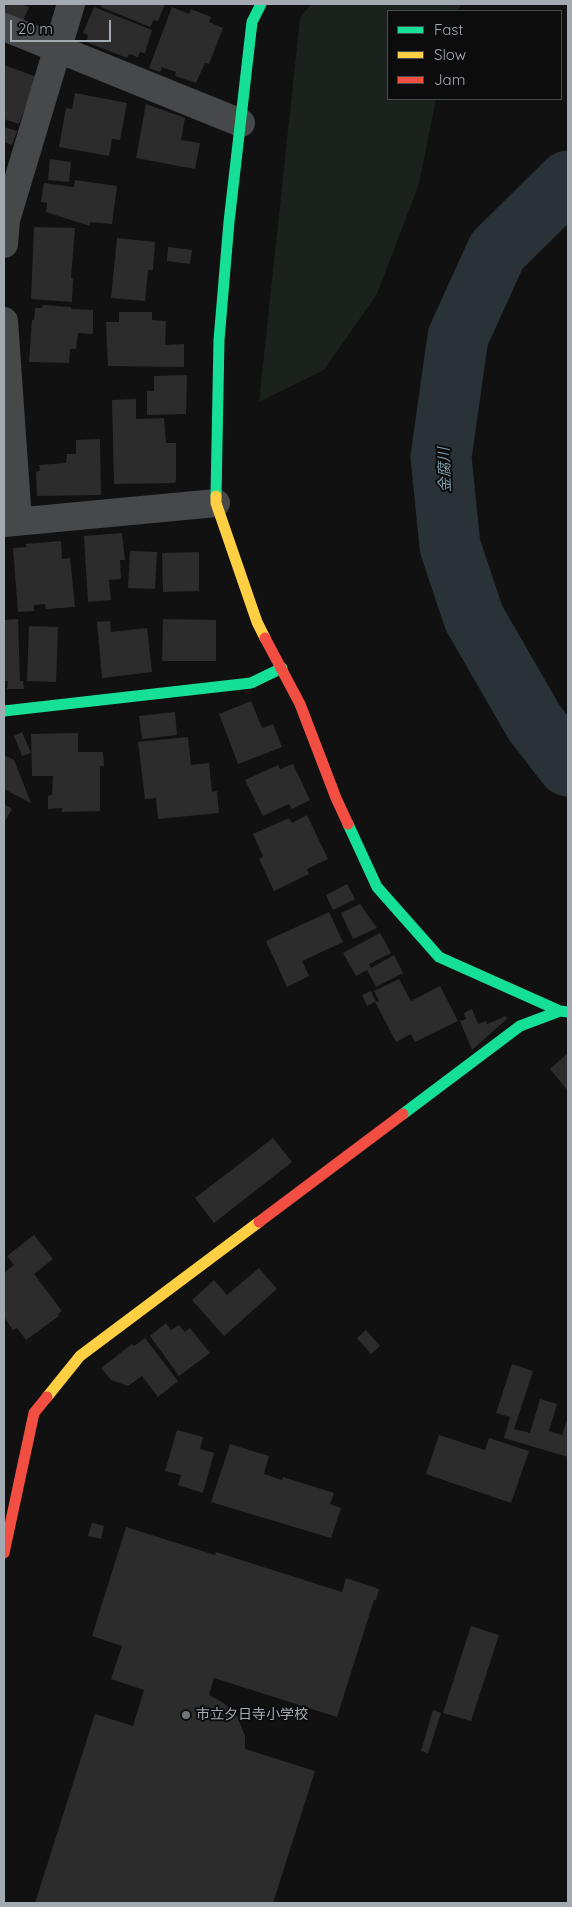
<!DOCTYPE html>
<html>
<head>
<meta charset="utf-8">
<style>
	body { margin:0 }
	#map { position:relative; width:572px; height:1907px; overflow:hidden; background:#111112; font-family:Quicksand,sans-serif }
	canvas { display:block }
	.frame { position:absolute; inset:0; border:5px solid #a3aab2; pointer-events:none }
	.legend { position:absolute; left:387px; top:10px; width:175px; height:90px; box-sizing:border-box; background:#0c0c0d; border:1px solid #484b4f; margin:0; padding:6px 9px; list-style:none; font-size:15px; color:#a3aab2 }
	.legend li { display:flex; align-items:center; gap:10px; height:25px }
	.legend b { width:25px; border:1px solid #484b4f }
	.scale { position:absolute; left:10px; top:20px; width:101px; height:22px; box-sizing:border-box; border:2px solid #a3aab2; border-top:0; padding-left:6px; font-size:15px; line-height:18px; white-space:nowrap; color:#a3aab2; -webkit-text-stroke:4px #0c0c0d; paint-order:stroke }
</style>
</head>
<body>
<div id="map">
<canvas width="572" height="1907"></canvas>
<div class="frame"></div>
<ul class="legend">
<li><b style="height:6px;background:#16e098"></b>Fast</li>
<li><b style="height:6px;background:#ffcf43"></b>Slow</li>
<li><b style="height:6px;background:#f24e42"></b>Jam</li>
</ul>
<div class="scale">20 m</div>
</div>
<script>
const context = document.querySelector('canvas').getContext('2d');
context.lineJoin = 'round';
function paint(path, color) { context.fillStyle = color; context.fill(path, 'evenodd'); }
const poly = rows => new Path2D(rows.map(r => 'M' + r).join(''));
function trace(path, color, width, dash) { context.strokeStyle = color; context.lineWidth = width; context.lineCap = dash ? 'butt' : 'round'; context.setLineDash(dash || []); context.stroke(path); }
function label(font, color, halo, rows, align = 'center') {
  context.font = font + ' Quicksand,"Noto Sans JP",sans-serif'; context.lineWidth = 4; context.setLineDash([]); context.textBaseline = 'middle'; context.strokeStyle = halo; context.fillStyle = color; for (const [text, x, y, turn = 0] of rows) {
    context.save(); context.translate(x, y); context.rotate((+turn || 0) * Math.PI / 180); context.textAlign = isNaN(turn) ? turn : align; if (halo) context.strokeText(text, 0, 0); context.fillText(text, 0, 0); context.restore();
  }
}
paint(poly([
	[311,4,461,4,458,11,388,11,388,99,436,99,419,184,377,294,324,370,259,402,300,18]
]), '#1b211c');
trace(poly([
	[568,181,497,251,458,337,441,457,450,546,474,618,534,722,568,766]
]), '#293236', 61);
paint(poly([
	[4,4,21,4,29,7,23,21,4,13],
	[102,4,165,4,158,21,154,20,150,27,101,7],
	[94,7,152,30,145,53,140,52,138,57,129,54,127,58,86,42,88,35,83,33],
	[172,7,189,14,191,9,211,17,209,22,223,28,209,64,205,63,196,83,175,76,176,72,162,67,160,72,149,68],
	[4,65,37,77,19,124,4,119],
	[75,93,127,103,120,140,112,139,109,156,59,147,66,108,72,109],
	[146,104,185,118,181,140,200,143,195,169,136,158],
	[4,127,17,131,12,145,4,142],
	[50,159,71,162,69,182,48,180],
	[75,180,117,186,112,224,90,222,90,226,46,212,47,203,41,202,44,183,74,187],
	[34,227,75,228,71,278,73,279,72,302,31,299],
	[117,238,155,242,153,270,148,270,145,301,111,298],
	[168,247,192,250,190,264,167,261],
	[43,305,71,307,71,309,93,310,93,334,78,333,76,349,70,349,69,363,29,362,32,320,34,320,35,308,42,308],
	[119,312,152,312,152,320,166,321,165,345,184,344,184,367,108,366,106,322,119,322],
	[187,375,186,414,147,415,147,391,154,391,154,376],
	[136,399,136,419,164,418,166,443,176,443,176,480,175,483,114,484,112,400],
	[100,439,101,495,37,496,36,472,40,471,39,465,66,463,67,454,76,454,76,440],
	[122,533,125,560,120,560,121,579,109,580,111,600,88,602,84,536],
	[61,541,62,559,70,558,75,607,46,609,45,604,34,605,34,611,18,612,13,548,26,547,26,544],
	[130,551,157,552,155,589,128,588],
	[199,552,199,591,163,592,162,553],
	[18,619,20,681,23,681,24,689,7,689,8,681,4,681,4,620],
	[163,619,216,620,216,661,162,661],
	[110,621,111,632,147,628,152,672,102,678,97,622],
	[29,626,58,627,56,682,27,681],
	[251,701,262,728,273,724,282,747,238,764,219,714],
	[175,712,177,735,142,739,139,716],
	[22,732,31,753,22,756,14,736],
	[78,733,78,752,103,752,104,766,100,766,100,811,62,812,62,808,48,809,48,796,52,795,53,776,32,776,31,734],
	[188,737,191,765,209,763,212,792,217,791,219,813,158,819,156,798,145,799,138,742],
	[4,755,14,760,31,803,4,789],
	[293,764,310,800,292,809,289,804,263,816,245,780,278,765,280,769],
	[4,804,12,809,4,823],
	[307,815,328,859,307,869,309,874,274,891,259,859,263,856,253,834,289,818,292,823],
	[347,884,355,899,333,910,326,895],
	[360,904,377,928,353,939,341,913],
	[329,912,343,942,302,961,309,976,287,987,266,941],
	[380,933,391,953,369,964,371,968,394,955,403,973,376,987,367,970,356,976,343,953],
	[399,979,411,1001,440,986,458,1021,415,1042,411,1034,396,1042,375,1002,367,1006,362,995,371,991,376,1002,379,1001,374,991],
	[472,1009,478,1024,486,1021,487,1024,506,1016,506,1018,509,1017,472,1050,460,1021,466,1019,464,1013],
	[568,1053,568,1091,550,1069],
	[273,1138,292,1162,214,1223,195,1198],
	[34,1235,53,1259,34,1274,62,1311,58,1314,59,1316,26,1340,17,1328,13,1330,4,1317,4,1273,14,1265,7,1256],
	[259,1268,277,1289,224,1336,192,1300,214,1280,227,1295],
	[166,1323,171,1330,179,1325,185,1332,190,1328,210,1353,179,1376,150,1336],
	[366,1330,380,1346,371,1354,357,1338],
	[145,1338,178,1381,158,1397,142,1376,128,1386,111,1380,101,1368,132,1344,134,1346],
	[512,1364,533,1371,514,1429,530,1433,540,1399,557,1404,549,1431,562,1435,568,1416,568,1457,504,1438,510,1417,496,1413],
	[177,1430,203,1437,200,1449,214,1453,203,1493,178,1485,181,1475,165,1471],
	[439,1435,485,1450,489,1438,529,1451,511,1503,426,1474],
	[230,1444,269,1456,264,1474,282,1480,283,1477,334,1493,330,1504,341,1508,331,1538,211,1502],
	[92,1523,104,1526,101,1539,88,1536],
	[126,1527,215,1555,216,1552,342,1592,346,1578,379,1589,376,1600,374,1600,337,1717,214,1678,209,1695,224,1703,237,1716,245,1736,245,1749,315,1771,273,1903,35,1903,95,1714,133,1726,144,1690,111,1679,122,1646,92,1636],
	[471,1626,499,1635,471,1721,443,1713],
	[433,1710,441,1713,428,1753,421,1751]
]), '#2c2c2d');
trace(poly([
	[4,27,241,123],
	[4,244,6,220,71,4],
	[4,321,18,521],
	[4,523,216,503]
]), '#46484a', 28);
trace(poly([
	[216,496,219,340,229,222,252,22,261,4],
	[4,711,251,683,282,668],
	[348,824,377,887,439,957,560,1011,568,1012],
	[403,1114,520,1026,560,1011]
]), '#16e098', 11);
trace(poly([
	[216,496,216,503,257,622,265,638],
	[47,1397,80,1356,259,1222]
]), '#ffcf43', 11);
trace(poly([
	[265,638,300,704,336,798,348,824],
	[259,1222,403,1114],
	[4,1553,34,1413,47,1397]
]), '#f24e42', 11);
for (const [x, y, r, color] of [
	[186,1715,5,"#70747a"]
]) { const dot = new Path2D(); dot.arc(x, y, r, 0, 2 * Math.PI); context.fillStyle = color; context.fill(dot); trace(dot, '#0c0c0d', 2); }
label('14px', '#a3aab2', '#0c0c0d', [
	["市立夕日寺小学校",196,1715]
], 'left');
label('italic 15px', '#7b9dac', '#0c0c0d', [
	["金腐川",445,470,-92]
]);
</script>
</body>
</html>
